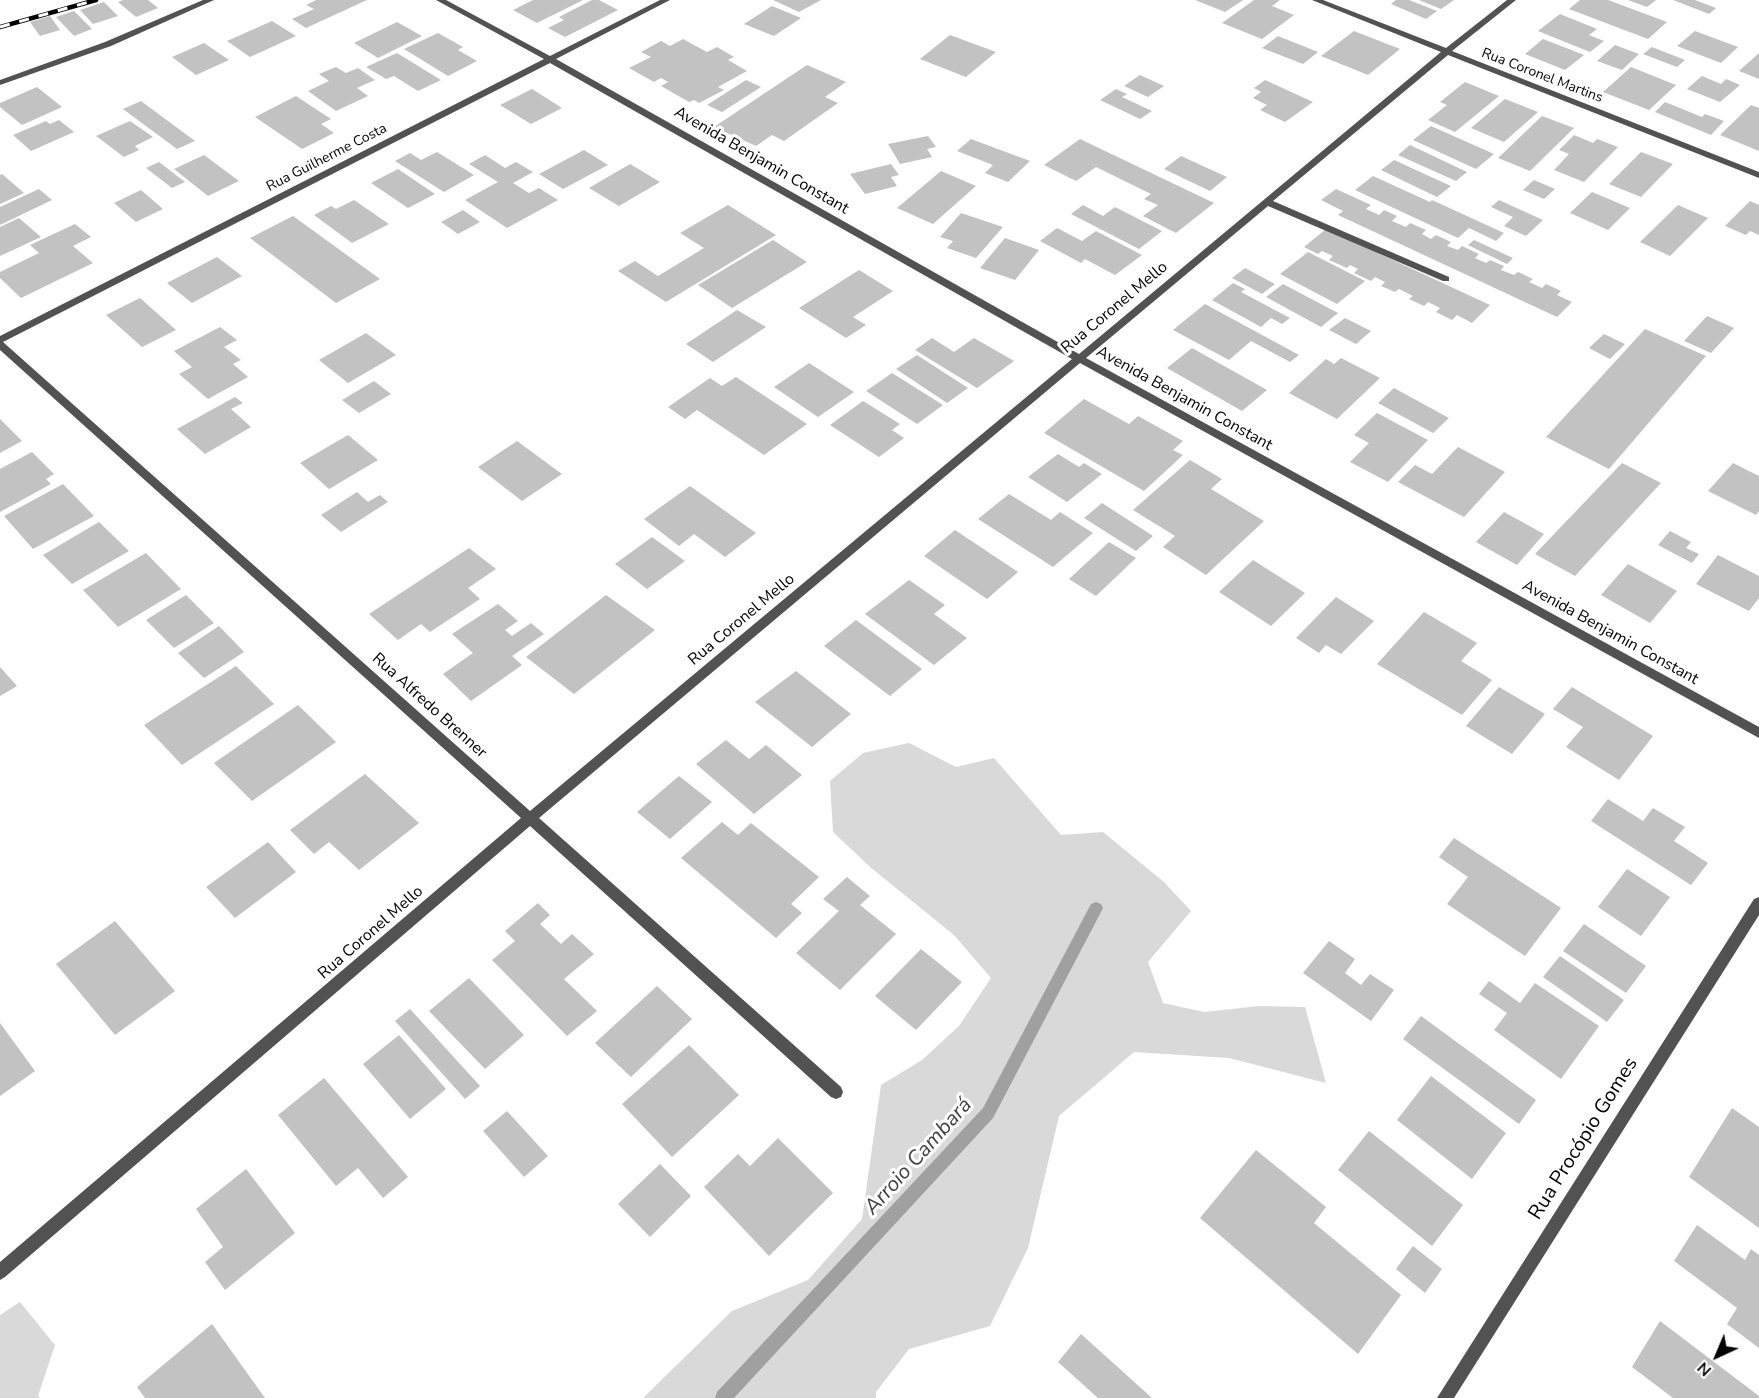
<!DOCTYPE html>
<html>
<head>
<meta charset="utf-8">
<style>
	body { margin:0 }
	#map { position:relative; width:1759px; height:1398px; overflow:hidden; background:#fff; font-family:"Nunito Sans",sans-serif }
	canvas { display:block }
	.north { position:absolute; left:1687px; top:1326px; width:60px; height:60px; -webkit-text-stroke:4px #fff; paint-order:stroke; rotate:224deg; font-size:16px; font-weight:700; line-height:24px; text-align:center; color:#000 }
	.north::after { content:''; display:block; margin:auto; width:21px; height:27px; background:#000; clip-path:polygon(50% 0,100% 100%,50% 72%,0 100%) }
</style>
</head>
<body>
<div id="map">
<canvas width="1759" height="1398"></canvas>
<div class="north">N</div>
</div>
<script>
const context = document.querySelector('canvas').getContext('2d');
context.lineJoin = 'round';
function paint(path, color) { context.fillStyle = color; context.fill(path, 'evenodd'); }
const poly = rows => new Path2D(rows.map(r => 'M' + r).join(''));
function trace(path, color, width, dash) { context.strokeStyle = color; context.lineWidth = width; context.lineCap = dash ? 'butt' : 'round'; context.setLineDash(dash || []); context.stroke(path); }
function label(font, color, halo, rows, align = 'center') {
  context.font = font + ' "Nunito Sans",sans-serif'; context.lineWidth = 6; context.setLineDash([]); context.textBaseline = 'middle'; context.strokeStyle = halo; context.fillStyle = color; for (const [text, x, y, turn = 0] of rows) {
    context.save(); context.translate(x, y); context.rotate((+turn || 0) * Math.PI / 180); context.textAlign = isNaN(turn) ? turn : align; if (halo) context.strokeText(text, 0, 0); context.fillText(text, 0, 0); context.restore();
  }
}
paint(poly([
	[909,743,956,767,994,758,1061,835,1103,832,1164,882,1191,911,1148,962,1163,1003,1204,1012,1259,1006,1305,1007,1326,1083,1229,1058,1134,1052,1059,1116,1028,1248,990,1326,909,1349,876,1392,876,1398,643,1398,732,1311,808,1280,862,1219,881,1085,922,1060,959,1026,991,978,954,935,870,867,833,832,830,781,863,753],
	[20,1302,55,1345,38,1396,40,1398,0,1398,0,1315]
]), '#d9d9d9');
paint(poly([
	[1096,902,1101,904,1103,908,1101,912,993,1118,734,1398,715,1398,717,1392,983,1108,1091,904,1096,902]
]), '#a0a0a0');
paint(poly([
	[123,0,148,0,158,8,136,17,118,2],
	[316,0,367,0,306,28,292,19,314,9,306,5],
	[533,0,583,0,537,23,513,10],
	[592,0,599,0,618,10,565,37,548,28,564,20,559,17],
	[773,0,821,0,799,12],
	[1195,0,1243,0,1225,12],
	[1254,0,1280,0,1272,6,1294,15,1262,39,1222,23],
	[1396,0,1409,0,1437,11,1426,19,1391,4],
	[1419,0,1454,0,1441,9],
	[1580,0,1608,0,1667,22,1648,39,1569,9],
	[1628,0,1656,0,1647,7],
	[1673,0,1695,0,1716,8,1709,14],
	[104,2,118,16,93,24,80,10],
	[772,6,801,18,774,36,744,24],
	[74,11,92,29,74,36,56,17],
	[1560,14,1597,29,1589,35,1604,41,1590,52,1538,31],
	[50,16,60,30,40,36,30,22],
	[272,21,296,36,250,57,227,41],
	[397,22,422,36,378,58,354,43],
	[1354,31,1400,49,1368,75,1321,56],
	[1695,31,1738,47,1721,63,1677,46],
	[438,33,463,47,458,50,477,61,448,76,404,49],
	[950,35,996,52,966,77,920,59],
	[1278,36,1318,52,1303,64,1262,48],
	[683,39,707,52,717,47,734,57,728,60,747,71,718,87,724,90,699,103,694,100,689,102,661,86,668,82,661,78,654,82,629,68,651,57,641,52,661,41,670,46],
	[1543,39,1584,55,1565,70,1525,54],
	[204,43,229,60,196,75,172,57],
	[1615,45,1639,54,1622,70,1597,61],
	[1652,47,1685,60,1677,67,1643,54],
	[397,53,441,80,418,91,394,76,386,79,366,67],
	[1759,53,1759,79,1739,71],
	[807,65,846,82,825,97,838,103,784,141,772,135,756,146,714,127],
	[336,67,346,73,358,68,375,80,357,88,368,96,336,111,308,91,329,81,319,74],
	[1631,67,1676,85,1649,110,1603,92],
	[1140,75,1164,86,1148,97,1124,86],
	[1702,76,1721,84,1726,79,1740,85,1720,102,1687,89],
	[746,80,761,87,722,112,707,105],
	[1265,80,1313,102,1285,122,1260,110,1267,105,1253,98,1261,92,1254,88],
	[1465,82,1499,96,1455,132,1428,120,1447,105,1440,102],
	[37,87,62,107,22,125,0,107,0,103],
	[532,89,562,108,531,124,500,105],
	[1116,89,1127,94,1122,97,1152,111,1140,119,1100,100],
	[296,96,331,119,321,124,334,133,302,149,255,117],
	[1505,99,1538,112,1504,142,1471,128],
	[141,101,195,141,177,149,123,109],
	[1665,102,1702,117,1705,114,1724,121,1711,135,1655,112],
	[1751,105,1759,108,1759,151,1720,135],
	[1542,116,1574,128,1530,171,1498,158],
	[59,120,74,132,31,151,13,135,46,121,50,124],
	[130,121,153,137,135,146,139,150,124,157,96,136],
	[1431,126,1494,154,1476,169,1413,140],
	[1574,135,1593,143,1597,139,1618,147,1584,182,1554,170,1569,154,1559,150],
	[928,136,936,147,927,149,932,157,900,164,888,144],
	[971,139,1030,161,1008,182,985,173,993,165,957,151],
	[1080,139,1214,203,1176,233,1143,216,1158,205,1144,199,1151,194,1096,167,1076,181,1044,165],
	[1410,145,1467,172,1456,181,1398,155],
	[584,150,608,165,563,189,539,174],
	[437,152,474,175,444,192,395,161,410,153,421,160],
	[1641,152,1673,164,1641,197,1609,184],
	[204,155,239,181,208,196,174,169],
	[485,155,505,168,516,162,533,172,513,183,529,193,539,188,558,200,507,228,465,200,498,182,469,164],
	[1181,156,1227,177,1210,191,1164,169],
	[1394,160,1451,186,1437,197,1381,170],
	[159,162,185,182,172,188,146,168],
	[630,164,660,182,619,206,589,188],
	[891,164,899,175,891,177,897,186,865,194,850,174],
	[398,169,435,194,408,208,371,183],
	[941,171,976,186,933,224,897,208],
	[2,174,24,193,0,204,0,175],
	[1373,176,1430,202,1432,200,1504,233,1496,241,1469,228,1458,238,1355,190],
	[1534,180,1555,189,1544,199,1523,190],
	[39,189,52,200,0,225,0,207],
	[1336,189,1371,205,1366,209,1379,215,1384,210,1397,216,1392,221,1406,227,1410,223,1426,230,1422,234,1431,239,1436,235,1451,242,1447,246,1458,250,1462,246,1479,254,1475,258,1486,263,1490,260,1504,266,1501,270,1514,275,1518,272,1533,279,1529,282,1542,288,1546,284,1561,291,1557,295,1572,302,1557,317,1338,215,1343,211,1321,200],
	[141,190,163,209,136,222,114,203],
	[1592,192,1630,208,1608,230,1570,213],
	[354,200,389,224,352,243,314,215,331,206,336,209],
	[1499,200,1543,220,1526,236,1504,226,1513,217,1491,207],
	[1750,201,1759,205,1759,235,1750,231,1746,235,1725,226],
	[728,205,776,235,666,302,618,271,635,261,658,276,704,248,680,233],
	[1083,205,1103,216,1115,207,1162,231,1139,249,1071,214],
	[1678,205,1708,218,1670,256,1640,242],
	[463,210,480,222,458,234,441,222],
	[961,213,1003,227,976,258,947,248,953,241,940,237],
	[293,216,380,279,336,303,250,238],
	[19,218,41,237,0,256,0,227],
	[75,224,91,237,73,246,93,263,21,298,0,278,0,272,39,253,30,245],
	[1057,228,1082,241,1096,231,1142,255,1115,275,1085,259,1081,263,1040,241],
	[1326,229,1490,305,1472,323,1457,315,1452,320,1436,312,1440,308,1428,302,1424,306,1409,299,1413,296,1399,289,1395,292,1381,286,1385,282,1375,277,1371,281,1354,273,1358,269,1350,265,1347,268,1329,260,1333,256,1322,251,1318,254,1304,247],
	[1005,238,1039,250,1015,280,980,268],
	[773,240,807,262,732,308,698,285],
	[1474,240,1513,258,1507,264,1468,245],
	[1308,252,1365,281,1337,304,1280,274],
	[217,257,242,276,192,303,167,283],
	[1245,268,1275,284,1262,294,1232,278],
	[859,270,893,291,853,317,866,325,846,338,799,308],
	[1233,283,1245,289,1241,292,1290,318,1282,324,1271,318,1261,327,1212,300],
	[1283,284,1338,313,1321,327,1266,297],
	[140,298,176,330,142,347,106,315],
	[1205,304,1299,355,1290,362,1251,341,1229,360,1173,330],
	[737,310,766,327,713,362,686,344],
	[1707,316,1734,328,1711,353,1684,341],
	[1345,318,1371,331,1356,344,1329,330],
	[220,327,237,340,224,347,241,360,233,364,248,377,208,399,179,374,192,367,174,351],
	[1645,329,1706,356,1609,469,1546,437],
	[366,333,396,355,348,383,319,360],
	[1604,334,1625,344,1610,359,1589,348],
	[932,338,954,352,974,338,1014,361,977,388,915,350],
	[1192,348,1267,390,1242,411,1167,368],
	[917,355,968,388,947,403,896,369],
	[1341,358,1380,378,1337,419,1289,393,1326,359,1334,364],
	[809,363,854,392,818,417,774,387],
	[892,373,943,405,917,424,866,391],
	[736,377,807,424,764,455,697,410,685,419,668,407,710,378,722,386],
	[374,381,391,394,359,413,342,400],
	[1394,388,1449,418,1433,433,1378,403],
	[235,397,243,403,231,409,251,427,205,454,177,429],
	[1084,399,1129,424,1138,416,1183,441,1173,450,1183,455,1144,491,1044,433],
	[863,401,900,424,892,430,904,438,879,457,830,425],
	[1377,413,1428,440,1388,482,1350,462,1369,443,1354,435],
	[0,419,22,441,0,453],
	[348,435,378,460,329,489,300,463],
	[517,441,562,474,522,501,478,467],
	[1458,447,1505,472,1464,517,1398,482,1415,465,1432,474],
	[32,452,54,474,46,479,51,484,0,512,0,469],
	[1058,454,1079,467,1084,463,1102,474,1067,502,1028,477],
	[1190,460,1222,479,1211,489,1264,521,1206,575,1163,547,1175,536,1133,510],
	[1622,463,1661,483,1575,576,1535,554],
	[1733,463,1759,476,1759,511,1756,515,1708,491],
	[63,484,94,516,33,549,4,516],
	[690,486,756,533,725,557,694,534,679,546,644,519],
	[357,492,368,502,380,495,388,502,341,532,321,515],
	[1009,494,1051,520,1060,512,1093,533,1053,567,978,519],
	[1102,503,1153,536,1136,551,1084,518],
	[1504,512,1544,534,1517,565,1476,542],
	[99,522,129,551,72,584,43,555],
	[955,530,1018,572,987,599,924,556],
	[1670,531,1691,542,1686,548,1699,554,1692,563,1658,545],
	[652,537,685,561,647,589,615,564],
	[1109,542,1136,558,1096,596,1069,579],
	[469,548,496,569,468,588,480,599,430,632,421,624,398,640,369,614],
	[146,553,181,589,118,627,83,590],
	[1718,555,1759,576,1759,598,1749,611,1696,584],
	[1253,560,1305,593,1271,626,1219,592],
	[1628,564,1677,591,1650,623,1601,595],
	[909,580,945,605,934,614,967,638,934,665,865,614],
	[186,595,214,623,174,648,146,620],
	[606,595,655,630,574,694,526,657],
	[1336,597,1374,621,1341,654,1326,645,1319,653,1296,638],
	[498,604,518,621,505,630,512,636,531,623,544,634,512,656,522,665,471,701,443,674,473,653,452,634],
	[1424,612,1477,643,1461,661,1492,680,1462,715,1377,664],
	[856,620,922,669,890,696,824,646],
	[219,626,244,652,204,678,178,653],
	[236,666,274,704,182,765,144,725],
	[0,667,17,686,0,696],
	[796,671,851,714,812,747,755,702],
	[1499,687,1545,714,1512,754,1466,726],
	[1572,687,1653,736,1619,780,1566,747,1583,727,1553,709],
	[298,705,336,742,252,801,214,763],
	[726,740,749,759,766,745,802,775,754,814,696,764],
	[365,774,419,823,359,870,329,842,314,854,290,830],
	[679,776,712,802,670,839,637,812],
	[1608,799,1643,821,1653,808,1685,827,1674,841,1708,863,1691,885,1591,821],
	[722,822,738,835,751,823,819,877,791,904,802,913,776,938,681,858],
	[1454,838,1561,908,1525,956,1447,904,1468,877,1439,857],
	[268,842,296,872,235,918,206,887],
	[1627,869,1670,897,1641,936,1598,907],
	[847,877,870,896,860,905,896,934,840,990,796,953,839,911,823,899],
	[538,903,550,915,540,924,561,944,572,934,594,954,564,979,597,1011,567,1036,492,960,515,941,505,931],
	[115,921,175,991,115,1035,56,964],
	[1584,924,1646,966,1626,993,1563,951],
	[1329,941,1355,959,1345,973,1361,985,1370,974,1394,990,1371,1021,1303,973],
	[921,949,962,982,916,1030,875,996],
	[1560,956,1624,1000,1607,1022,1543,977],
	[469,978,524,1035,485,1069,429,1011],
	[1489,981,1520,1003,1535,983,1599,1026,1561,1079,1494,1030,1507,1013,1479,994],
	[657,986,692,1019,631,1077,595,1043],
	[410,1009,480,1086,465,1099,395,1021],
	[1421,1016,1536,1100,1519,1124,1403,1039],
	[0,1023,35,1071,0,1096],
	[399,1035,446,1089,410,1119,363,1064],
	[689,1045,739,1095,672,1157,622,1104],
	[1431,1076,1506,1133,1472,1179,1397,1120],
	[324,1078,408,1177,383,1198,358,1168,336,1186,278,1115],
	[1732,1108,1759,1127,1759,1228,1689,1177],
	[507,1111,548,1156,524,1177,483,1131],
	[1369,1131,1463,1205,1432,1246,1338,1170],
	[778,1138,833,1193,769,1256,704,1187,738,1154,750,1166],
	[1256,1150,1326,1207,1314,1223,1401,1295,1358,1354,1200,1218],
	[660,1164,691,1196,650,1237,618,1204],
	[246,1169,295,1233,225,1290,205,1262,223,1247,196,1209],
	[1697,1225,1745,1260,1751,1249,1759,1255,1759,1348,1727,1324,1737,1308,1674,1261],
	[1413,1246,1442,1269,1425,1293,1396,1269],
	[1660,1321,1759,1396,1759,1398,1673,1398,1632,1367],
	[212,1324,265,1398,145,1398,137,1387],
	[1081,1334,1152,1398,1098,1398,1058,1362]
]), '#c2c2c2');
paint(poly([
	[436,0,446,0,550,56,660,0,670,0,556,59,1079,354,1441,52,1312,0,1323,0,1446,48,1507,0,1516,0,1452,51,1759,172,1759,178,1448,55,1273,201,1449,277,1449,281,1443,281,1268,206,1086,358,1759,727,1759,738,1080,363,539,818,841,1087,843,1092,841,1097,836,1099,831,1097,530,826,5,1277,0,1280,0,1262,521,818,0,350,0,336,544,59,436,0],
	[550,63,1072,359,530,811,3,342,550,63]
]), '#525252');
paint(poly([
	[203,0,214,0,111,46,0,85,0,80,105,42,203,0],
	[1759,897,1759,915,1454,1398,1437,1398,1754,899,1759,897]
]), '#525252');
const rail = poly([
	[0,27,96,0]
]);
trace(rail, '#000', 4.5);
trace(rail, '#fff', 3, [10]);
label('14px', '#000', '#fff', [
	["Rua Coronel Martins",1542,76,21],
	["Rua Guilherme Costa",327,158,-27]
]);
label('16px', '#000', '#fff', [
	["Avenida Benjamin Constant",761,161,30],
	["Rua Coronel Mello",1115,308,-40],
	["Avenida Benjamin Constant",1184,399,29],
	["Rua Coronel Mello",742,620,-40],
	["Avenida Benjamin Constant",1610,633,29],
	["Rua Alfredo Brenner",429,706,42],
	["Rua Coronel Mello",371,933,-41]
]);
label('20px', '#000', '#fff', [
	["Rua Procópio Gomes",1584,1139,-58]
]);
label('italic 21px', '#414141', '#fff', [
	["Arroio Cambará",919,1157,-48]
]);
</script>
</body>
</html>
